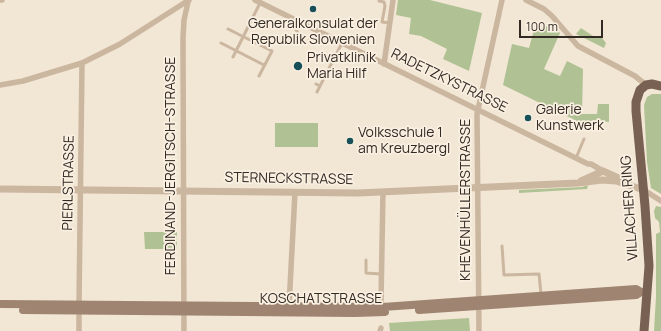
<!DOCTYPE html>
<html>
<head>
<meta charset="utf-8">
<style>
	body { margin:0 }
	#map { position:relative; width:661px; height:331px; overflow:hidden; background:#f2e6d4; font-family:Manrope,sans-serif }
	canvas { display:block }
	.scale { position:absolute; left:519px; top:20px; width:84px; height:18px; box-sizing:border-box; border:2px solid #342a24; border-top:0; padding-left:5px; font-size:12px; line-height:14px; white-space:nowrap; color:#342a24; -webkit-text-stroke:3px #faf0e1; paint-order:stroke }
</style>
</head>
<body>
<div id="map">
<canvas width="661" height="331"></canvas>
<div class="scale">100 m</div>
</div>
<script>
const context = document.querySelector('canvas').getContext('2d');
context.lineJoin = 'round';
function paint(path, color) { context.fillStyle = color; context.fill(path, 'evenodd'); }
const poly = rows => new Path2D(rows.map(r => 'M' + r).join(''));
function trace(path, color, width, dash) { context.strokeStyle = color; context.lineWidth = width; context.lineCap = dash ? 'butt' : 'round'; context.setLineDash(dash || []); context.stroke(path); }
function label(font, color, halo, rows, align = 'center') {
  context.font = font + ' Manrope,sans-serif'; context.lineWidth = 3.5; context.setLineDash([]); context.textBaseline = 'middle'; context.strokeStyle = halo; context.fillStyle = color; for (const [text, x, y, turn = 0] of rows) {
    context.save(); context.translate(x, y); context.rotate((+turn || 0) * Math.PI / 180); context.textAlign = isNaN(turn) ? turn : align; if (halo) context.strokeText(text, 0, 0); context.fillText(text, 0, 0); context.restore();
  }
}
paint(poly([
	[398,0,430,0,482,13,469,71,443,59,447,49,421,36,409,34,411,18,396,15],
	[552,25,560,33,544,69,560,76,567,61,583,69,582,114,597,114,598,104,609,104,609,122,577,121,503,85,512,44,529,48,534,30],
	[581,28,593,36,602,38,606,43,604,48,576,34],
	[652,94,661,94,661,194,651,188,647,162,644,105,647,97],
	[275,123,318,123,318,147,275,147],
	[588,185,587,189,519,193,519,190,582,187],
	[656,206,661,207,661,331,654,331,656,296,656,234,660,232,659,222,655,218,654,211],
	[144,232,177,232,177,249,145,249],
	[469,318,470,331,390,331,389,323]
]), '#b0c294');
trace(poly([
	[379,1,384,2,385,6,382,22,390,23],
	[292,18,292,24,298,33],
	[228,29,272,51,259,76],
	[310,39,318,40,328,36],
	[221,43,264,65],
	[233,57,260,3],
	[316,84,320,86,342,43],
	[317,92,320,86],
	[576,158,584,139],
	[502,246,504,275,539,274,541,294],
	[366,260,366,273,381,274]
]), '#cbb6a0', 3);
trace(poly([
	[0,0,2,0],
	[255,0,588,164,591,164,603,171],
	[526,0,544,9,552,16,578,46,635,76,646,85],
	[384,64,393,0],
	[0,85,23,81,82,63,120,44,189,0],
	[644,190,661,201],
	[383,192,381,301,383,307],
	[79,304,82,63],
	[289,306,295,192],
	[79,331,79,316],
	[184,331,183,38,184,20,188,2],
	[380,331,381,328],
	[479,331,477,114,502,0]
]), '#cbb6a0', 5.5);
trace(poly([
	[581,181,603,171,623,180],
	[0,189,358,193,578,183,602,180,616,181,644,190]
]), '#cbb6a0', 7);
trace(poly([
	[0,304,383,307,636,289,641,292,647,292],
	[23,310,355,313,385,312],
	[419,310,636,295,641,292]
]), '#9e8471', 8);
trace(poly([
	[644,331,649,266,645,206,636,111,636,102,640,90,646,85,652,84,661,86]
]), '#786153', 9);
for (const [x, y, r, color] of [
	[313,9,4,"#175058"],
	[298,66,5,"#175058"],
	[528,118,4,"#175058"],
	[350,141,4,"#175058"]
]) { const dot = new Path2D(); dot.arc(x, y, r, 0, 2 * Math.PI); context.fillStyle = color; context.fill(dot); trace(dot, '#faf0e1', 1.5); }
label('14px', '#342a24', '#faf0e1', [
	["Generalkonsulat der",313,24,"center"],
	["Republik Slowenien",313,40,"center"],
	["Privatklinik",307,58],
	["Maria Hilf",307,74],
	["Galerie",536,110],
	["Kunstwerk",536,126],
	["Volksschule 1",358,133],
	["am Kreuzbergl",358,149]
], 'left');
label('14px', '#342a24', '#faf0e1', [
	["RADETZKYSTRASSE",449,81,26],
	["FERDINAND-JERGITSCH-STRASSE",171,166,-90],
	["STERNECKSTRASSE",289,179,1],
	["PIERLSTRASSE",69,183,-89],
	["KHEVENHÜLLERSTRASSE",466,200,-90],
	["VILLACHER RING",630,208,-94],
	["KOSCHATSTRASSE",321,299]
]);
</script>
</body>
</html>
